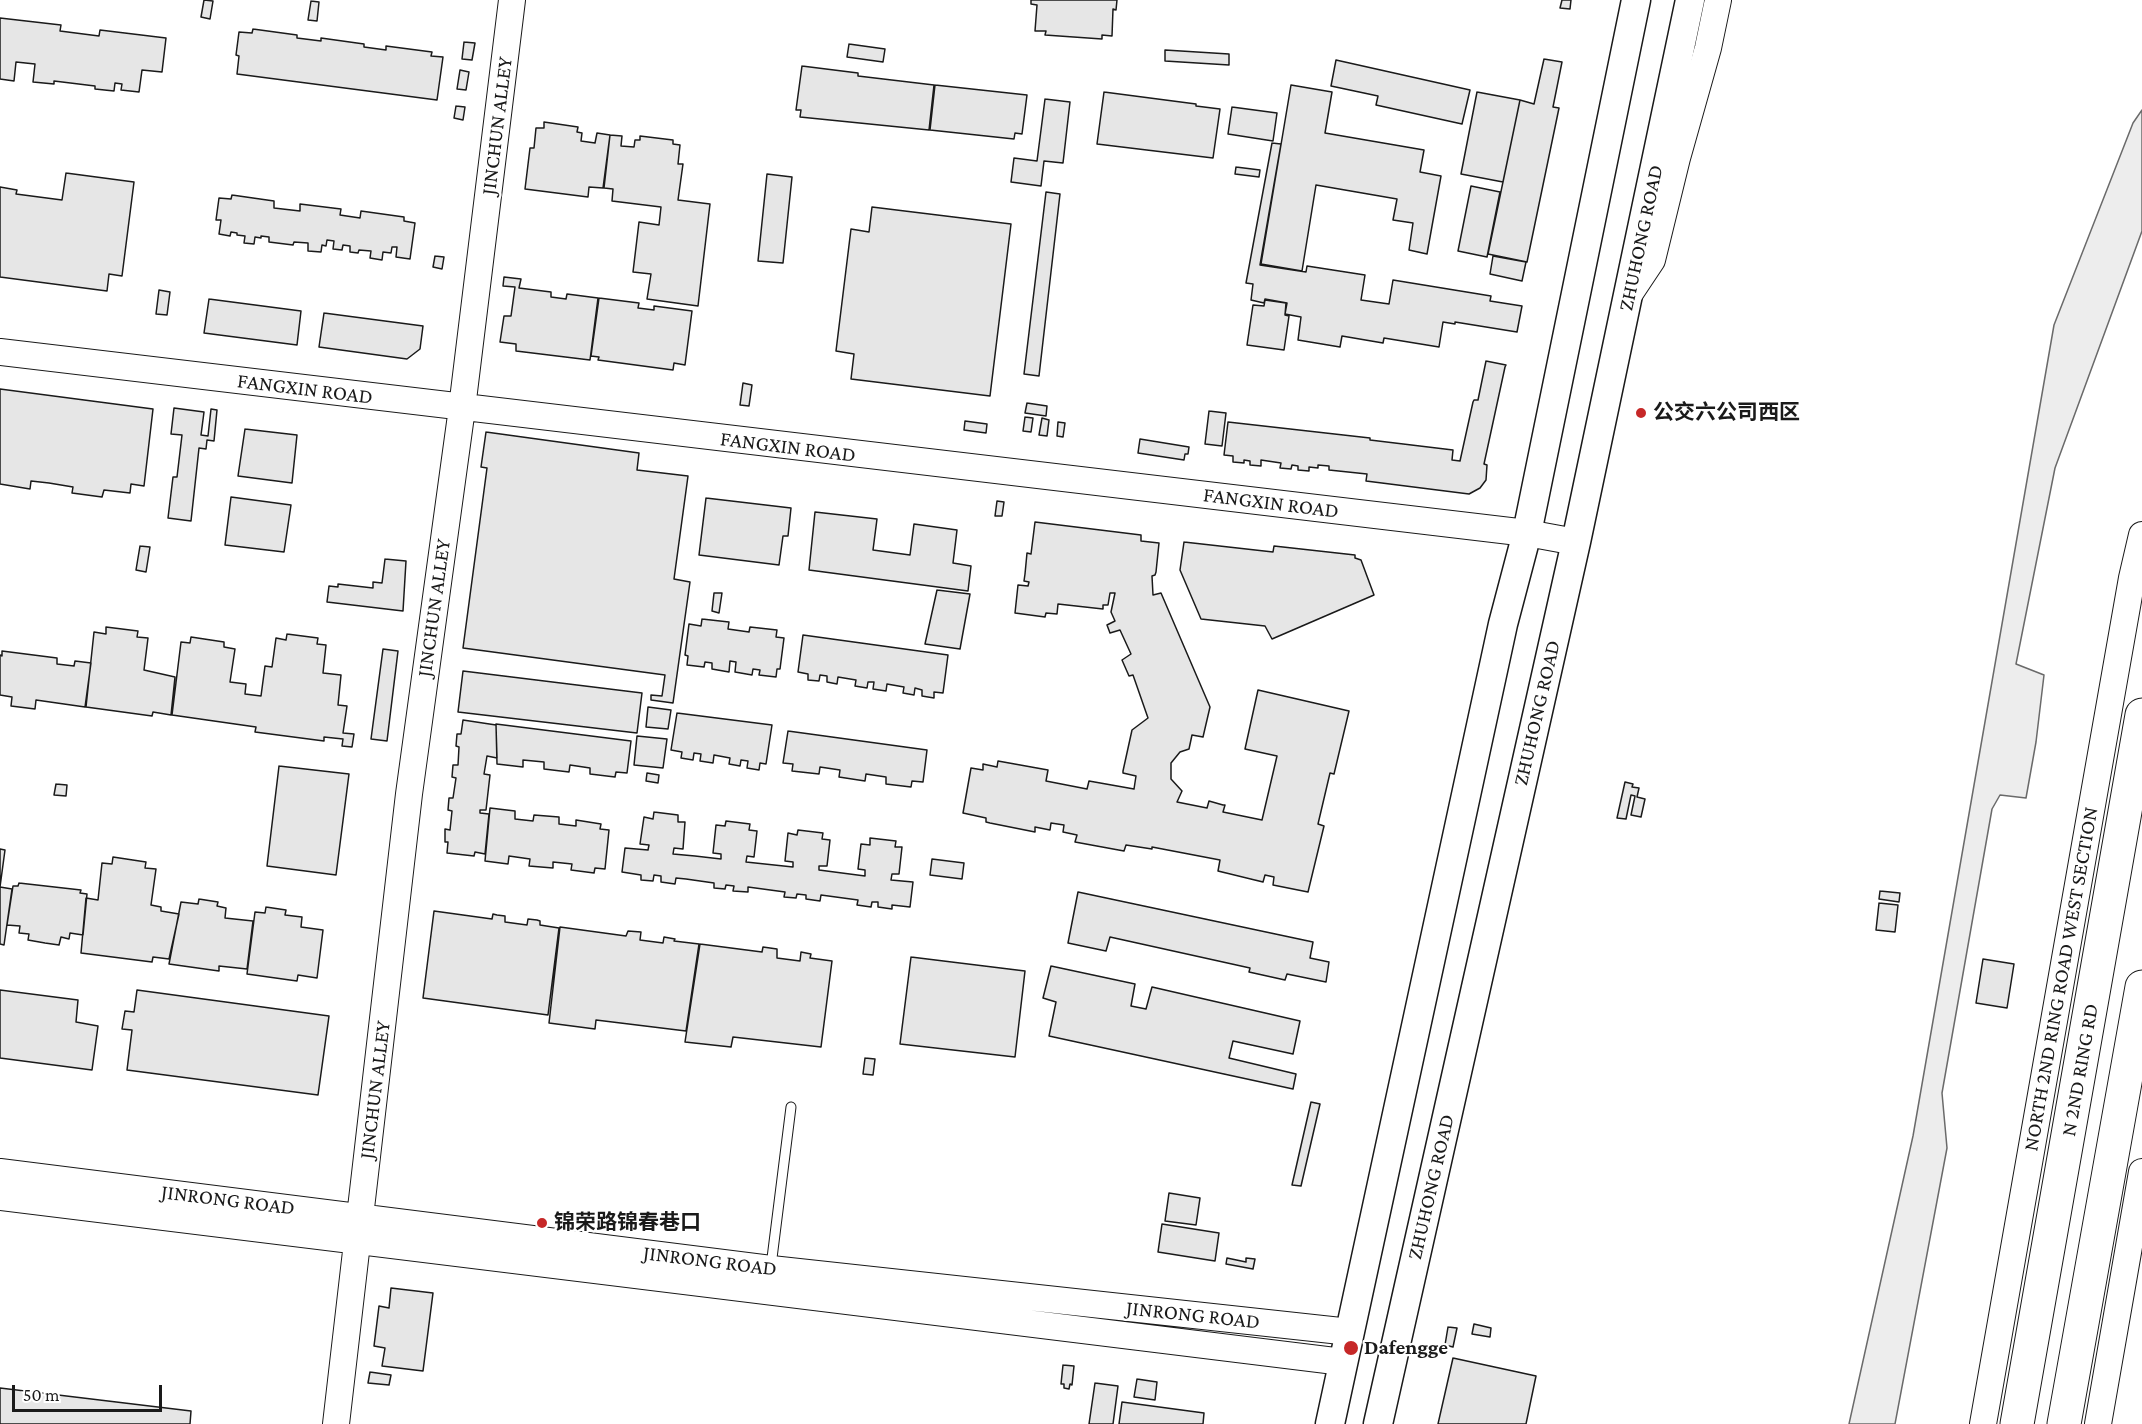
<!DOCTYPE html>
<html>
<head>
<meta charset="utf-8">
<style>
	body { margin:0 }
	#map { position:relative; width:2142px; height:1424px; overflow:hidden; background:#fff; font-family:"Crimson Pro",serif }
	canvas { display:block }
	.scale { position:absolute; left:12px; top:1385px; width:150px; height:27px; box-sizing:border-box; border:3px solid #1a1a1a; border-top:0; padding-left:8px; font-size:18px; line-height:21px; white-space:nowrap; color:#1a1a1a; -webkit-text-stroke:4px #fff; paint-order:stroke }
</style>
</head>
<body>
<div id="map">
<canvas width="2142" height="1424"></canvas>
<div class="scale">50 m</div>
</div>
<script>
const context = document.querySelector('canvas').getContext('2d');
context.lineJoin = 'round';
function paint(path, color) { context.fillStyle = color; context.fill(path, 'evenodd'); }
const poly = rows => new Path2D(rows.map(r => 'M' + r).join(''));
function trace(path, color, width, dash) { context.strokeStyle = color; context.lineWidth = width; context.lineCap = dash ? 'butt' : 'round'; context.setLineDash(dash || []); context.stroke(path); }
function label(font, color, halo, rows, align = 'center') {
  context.font = font + ' "Crimson Pro","Noto Sans SC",serif'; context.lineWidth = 4.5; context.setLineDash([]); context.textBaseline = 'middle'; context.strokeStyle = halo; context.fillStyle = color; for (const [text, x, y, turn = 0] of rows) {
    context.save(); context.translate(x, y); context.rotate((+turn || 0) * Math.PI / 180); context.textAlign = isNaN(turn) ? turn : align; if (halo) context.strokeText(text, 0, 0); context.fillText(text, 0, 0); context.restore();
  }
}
const green = poly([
	[2142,110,2142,231,2055,468,2016,664,2044,675,2036,742,2026,798,2000,795,1992,809,1942,1093,1947,1148,1895,1424,1849,1424,1913,1136,2054,325,2133,123,2142,110]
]);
paint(green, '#ededed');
trace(green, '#6a6a6a', 1.5);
const building = poly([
	[204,0,213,1,210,19,201,17,204,0],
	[1031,0,1117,0,1116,10,1113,9,1112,36,1102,35,1102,39,1045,35,1046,31,1035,31,1037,5,1031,4,1031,0],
	[1562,0,1571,0,1570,9,1560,8,1562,0],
	[311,1,319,2,317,21,308,20,311,1],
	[0,18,61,25,60,31,99,36,100,30,166,38,162,72,142,70,139,92,121,90,122,84,115,83,114,91,95,89,95,86,54,81,54,84,33,82,35,64,16,62,14,81,0,79,0,18],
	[253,29,297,35,297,38,321,41,321,38,364,44,364,47,386,50,386,46,432,52,431,56,443,57,437,100,237,74,239,56,236,55,239,32,252,33,253,29],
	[464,42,475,43,472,60,462,59,464,42],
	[849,44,885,49,883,62,847,57,849,44],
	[1165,50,1229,54,1229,65,1165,61,1165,50],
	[1544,59,1562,62,1553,107,1559,108,1527,262,1488,254,1520,100,1534,104,1544,59],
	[1336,60,1470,90,1462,124,1376,105,1378,96,1331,86,1336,60],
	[802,66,858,73,858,76,934,85,929,130,800,117,801,110,796,110,802,66],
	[460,70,469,72,466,90,457,89,460,70],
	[935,85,1027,95,1022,134,1015,133,1014,139,930,130,935,85],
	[1291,85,1332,92,1325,133,1424,150,1420,172,1441,176,1427,254,1409,250,1413,223,1393,220,1397,199,1316,185,1302,271,1261,264,1291,85],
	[1104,92,1196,104,1196,106,1220,109,1213,158,1097,144,1104,92],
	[1477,92,1520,100,1503,182,1461,174,1477,92],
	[1045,99,1070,102,1063,163,1044,161,1041,186,1011,182,1014,158,1037,161,1045,99],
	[456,106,465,107,463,120,454,118,456,106],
	[1232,107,1277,113,1273,141,1228,134,1232,107],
	[544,122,578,127,577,132,582,133,581,141,595,143,597,133,610,135,603,188,589,187,588,197,525,189,530,148,534,148,536,128,544,128,544,122],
	[610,135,622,136,621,146,634,147,635,140,640,140,640,136,673,140,673,144,680,145,678,164,683,164,678,200,710,204,698,306,647,299,651,274,633,272,639,222,659,225,661,207,612,201,613,189,604,188,610,135],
	[1272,143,1281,144,1260,265,1306,272,1307,266,1365,275,1361,300,1389,304,1393,280,1491,296,1490,301,1522,306,1517,332,1455,322,1455,324,1443,322,1439,347,1384,338,1383,343,1342,336,1340,347,1298,340,1301,317,1285,314,1287,303,1265,299,1264,303,1251,300,1253,284,1246,283,1272,143],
	[1236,167,1260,170,1259,177,1235,174,1236,167],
	[66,173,134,182,122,276,109,274,107,291,0,277,0,187,17,190,16,194,62,200,66,173],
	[767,174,792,177,783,263,758,261,767,174],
	[1471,186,1500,192,1487,257,1458,251,1471,186],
	[1046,192,1060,194,1039,376,1024,374,1046,192],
	[232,195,274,201,274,208,300,211,300,204,341,209,340,215,360,218,361,211,404,217,404,221,415,223,410,259,396,257,397,247,392,247,391,253,383,252,382,260,370,258,371,251,359,250,358,253,350,252,350,246,343,245,342,250,333,249,334,241,327,240,326,246,322,245,321,252,308,251,308,243,294,242,293,245,269,242,269,237,261,236,261,238,255,237,254,244,244,243,245,236,237,235,237,233,231,232,230,236,219,234,221,220,216,220,219,198,231,199,232,195],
	[872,207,1011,224,990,396,851,379,854,354,836,351,851,229,869,232,872,207],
	[435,256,444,257,442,269,433,267,435,256],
	[1493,256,1526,262,1522,281,1490,274,1493,256],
	[504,277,521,279,519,288,551,292,551,297,566,299,567,294,598,298,590,360,516,351,516,344,500,342,504,316,511,316,515,287,503,286,504,277],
	[159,290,170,292,167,315,156,314,159,290],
	[599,298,639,303,638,308,654,310,654,306,692,311,685,365,674,363,673,370,598,360,599,357,591,356,599,298],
	[209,299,301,311,297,345,204,333,209,299],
	[1265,300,1286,303,1285,315,1289,316,1284,350,1247,345,1253,305,1264,306,1265,300],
	[324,313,423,326,420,349,407,359,319,347,324,313],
	[1486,361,1506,365,1505,367,1484,464,1487,465,1486,480,1480,488,1469,494,1366,481,1367,474,1329,470,1329,466,1318,465,1318,468,1309,467,1309,471,1298,470,1298,466,1292,465,1291,469,1280,468,1281,463,1261,460,1261,466,1250,465,1250,461,1244,460,1244,463,1233,462,1233,456,1224,455,1228,422,1370,438,1370,440,1453,450,1452,460,1460,461,1473,402,1474,400,1478,400,1486,361],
	[743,383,752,385,749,406,740,405,743,383],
	[0,389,153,409,144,486,131,484,130,493,104,490,102,497,72,493,73,487,49,483,31,481,30,489,0,484,0,389],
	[1027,403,1047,406,1046,416,1025,413,1027,403],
	[174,408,204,412,201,435,208,436,211,409,217,410,214,441,207,440,206,449,199,448,191,521,168,518,173,477,177,477,182,435,171,434,174,408],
	[1209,411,1226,413,1222,446,1205,444,1209,411],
	[1025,417,1033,418,1031,432,1023,431,1025,417],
	[1042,418,1049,420,1047,436,1039,435,1042,418],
	[965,421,987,424,986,433,964,430,965,421],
	[1058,422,1065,423,1063,437,1057,436,1058,422],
	[245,429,297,435,292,483,238,476,245,429],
	[486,432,639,453,637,470,688,476,674,579,690,582,673,703,651,700,651,695,662,696,665,675,463,648,487,468,481,467,486,432],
	[1140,439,1189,447,1188,454,1185,454,1184,460,1138,453,1140,439],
	[231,497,291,505,284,552,225,545,231,497],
	[706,498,791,508,788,536,783,536,779,565,699,555,706,498],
	[997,501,1004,502,1002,516,995,516,997,501],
	[815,512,877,519,873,550,910,555,914,524,957,530,953,563,971,566,968,591,809,570,815,512],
	[1035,522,1141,535,1141,541,1159,543,1156,572,1155,575,1152,576,1153,595,1161,593,1210,707,1203,737,1192,735,1189,749,1180,752,1171,763,1171,779,1182,791,1177,802,1207,808,1209,801,1223,805,1225,805,1223,812,1262,820,1277,756,1245,749,1258,690,1349,711,1334,774,1330,773,1318,824,1324,826,1308,892,1273,885,1274,877,1265,875,1263,882,1218,871,1220,860,1152,847,1152,849,1126,845,1124,851,1075,842,1077,835,1063,832,1064,825,1051,823,1050,830,1035,827,1035,832,990,823,986,822,986,818,963,813,971,768,983,770,983,764,997,767,998,761,1048,770,1046,781,1087,789,1089,781,1134,789,1136,776,1123,773,1123,771,1132,730,1148,718,1133,675,1129,676,1122,660,1131,654,1120,630,1110,633,1107,625,1115,621,1111,612,1115,593,1110,593,1108,605,1103,605,1103,609,1058,604,1057,614,1046,613,1045,617,1015,613,1018,585,1028,586,1029,582,1024,581,1025,574,1027,553,1031,554,1035,522],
	[1184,542,1273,552,1274,546,1355,555,1355,558,1361,560,1374,595,1272,639,1265,626,1201,619,1180,570,1184,542],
	[140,546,150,547,146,572,136,570,140,546],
	[385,559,406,561,403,611,327,602,329,586,338,587,338,584,373,588,373,582,382,583,385,559],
	[937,590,970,594,960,649,925,644,937,590],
	[714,593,722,593,719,613,712,611,714,593],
	[702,619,729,622,728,629,749,632,750,627,777,630,776,637,784,638,780,669,777,669,776,677,759,675,760,670,753,669,752,675,735,672,736,662,730,661,729,672,712,669,712,663,705,662,704,667,687,665,688,656,685,655,689,624,701,626,702,619],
	[106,627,138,631,137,637,148,638,144,670,175,677,171,715,153,712,152,716,86,707,94,632,106,634,106,627],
	[287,634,318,638,317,644,326,645,323,673,341,675,338,705,347,706,343,733,354,734,352,747,342,746,343,739,324,737,324,741,255,732,256,727,172,715,181,642,190,643,191,637,224,642,224,647,235,649,230,682,246,684,245,694,261,696,265,666,272,667,276,638,286,640,287,634],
	[803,635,948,655,943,693,934,692,934,698,922,696,922,690,915,688,914,695,903,693,904,687,887,684,886,691,873,689,874,682,868,682,867,688,855,686,856,680,838,677,837,684,827,682,827,676,820,675,819,681,808,680,808,674,798,672,803,635],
	[383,649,398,651,387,741,371,739,383,649],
	[2,651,57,658,57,664,74,666,75,661,91,663,85,707,36,700,35,709,11,706,12,697,0,695,0,655,2,656,2,651],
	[463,671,642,693,637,733,458,712,463,671],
	[648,707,671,710,668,729,646,727,648,707],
	[677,713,772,725,766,764,760,763,759,770,747,768,748,761,741,760,740,766,729,764,730,758,714,755,713,763,700,761,701,754,694,753,693,760,681,758,682,752,671,750,677,713],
	[463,720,496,725,497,758,487,756,484,774,490,775,486,810,480,810,480,813,489,814,485,854,475,852,474,856,447,853,448,842,445,842,445,829,450,830,452,811,448,810,449,798,453,798,456,778,452,777,453,765,458,765,459,747,456,746,457,734,461,734,463,720],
	[496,724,631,741,627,773,616,772,615,777,590,774,590,768,570,765,569,772,544,769,544,762,523,760,523,767,497,764,496,724],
	[788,731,927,750,923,782,912,781,911,787,886,784,886,777,866,774,865,781,839,777,840,770,820,767,819,774,792,771,793,764,783,763,788,731],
	[637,736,667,739,663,768,634,765,637,736],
	[279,766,349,774,336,875,267,866,279,766],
	[647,773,659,775,658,783,646,781,647,773],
	[1625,782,1633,784,1632,787,1639,788,1637,797,1645,799,1641,817,1631,815,1635,796,1631,795,1626,819,1617,818,1625,782],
	[56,784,67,785,66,796,54,795,56,784],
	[490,808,515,811,515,819,533,821,534,815,559,817,559,824,576,826,576,820,601,824,600,829,609,830,605,869,595,868,594,873,571,870,572,864,553,862,553,868,529,866,530,859,509,856,508,864,485,861,490,808],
	[654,812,678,815,678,822,685,822,683,849,674,848,673,854,695,856,721,859,721,854,713,853,716,825,725,826,726,821,750,824,749,830,757,831,754,857,747,856,746,862,793,867,793,862,785,861,788,833,797,835,798,830,823,833,822,839,830,840,827,866,819,866,819,870,865,876,865,870,858,869,861,844,870,845,870,838,896,841,895,847,902,847,899,874,892,874,891,880,913,882,910,907,892,905,892,909,878,907,878,902,872,902,871,907,857,905,858,900,821,895,820,901,806,899,806,895,797,894,796,898,784,897,785,892,748,887,748,892,733,891,734,886,726,885,725,889,714,888,714,883,686,879,676,878,675,884,661,882,661,876,654,875,653,881,641,880,641,875,622,872,625,848,648,850,649,845,640,844,644,817,653,819,654,812],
	[0,849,5,850,0,887,12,889,4,945,0,944,0,849],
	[113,857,146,862,145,868,156,869,151,905,161,907,161,911,179,914,169,959,153,957,152,962,81,953,86,898,98,900,102,863,112,864,113,857],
	[932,859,964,863,962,879,930,875,932,859],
	[19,883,81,890,80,893,87,894,83,935,70,933,69,939,61,937,59,945,45,943,28,940,29,934,19,933,20,926,7,925,13,886,18,886,19,883],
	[1880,891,1900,893,1899,902,1879,899,1880,891],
	[1078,892,1313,942,1310,958,1329,962,1326,982,1287,974,1285,980,1249,972,1250,968,1110,937,1106,951,1068,943,1078,892],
	[199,899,218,902,217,906,226,908,225,918,253,921,247,969,219,966,219,971,169,964,181,902,198,904,199,899],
	[1879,903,1898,905,1895,932,1876,930,1879,903],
	[266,907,286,910,285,915,302,917,301,927,323,930,317,978,298,975,297,981,247,974,255,912,265,913,266,907],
	[434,911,492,919,493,914,497,915,505,916,505,922,527,925,528,919,537,920,540,921,540,925,559,928,548,1015,423,998,434,911],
	[560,927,626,936,628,931,641,932,640,940,663,943,664,937,675,939,674,941,699,944,686,1031,596,1020,595,1029,549,1023,560,927],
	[700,944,762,952,763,947,777,949,777,958,800,961,801,952,811,954,810,958,832,961,821,1047,733,1037,731,1047,685,1042,700,944],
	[911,957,1025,971,1015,1057,900,1044,911,957],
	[1983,959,2014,964,2007,1008,1976,1003,1983,959],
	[1051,966,1135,984,1131,1006,1146,1009,1152,987,1300,1021,1293,1054,1233,1041,1229,1058,1296,1074,1293,1089,1049,1036,1056,1002,1043,998,1051,966],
	[0,990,78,1000,76,1022,98,1026,92,1070,0,1058,0,990],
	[137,990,329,1016,318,1095,127,1070,132,1030,122,1029,125,1011,134,1012,137,990],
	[865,1058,875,1059,873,1075,863,1074,865,1058],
	[1311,1102,1320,1104,1301,1186,1292,1185,1311,1102],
	[1169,1193,1200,1198,1196,1225,1165,1221,1169,1193],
	[1162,1224,1219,1233,1215,1261,1158,1252,1162,1224],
	[1227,1258,1246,1262,1246,1258,1255,1259,1253,1269,1226,1264,1227,1258],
	[391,1288,433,1293,423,1371,382,1366,385,1348,374,1346,379,1306,389,1308,391,1288],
	[1474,1324,1491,1328,1490,1337,1472,1334,1474,1324],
	[1448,1327,1457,1328,1453,1347,1445,1345,1448,1327],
	[1453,1358,1536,1376,1526,1424,1438,1424,1453,1358],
	[1063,1365,1074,1366,1072,1385,1070,1384,1069,1389,1064,1388,1064,1384,1061,1384,1063,1365],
	[370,1372,391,1375,389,1385,368,1383,370,1372],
	[1137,1379,1157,1382,1155,1400,1134,1397,1137,1379],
	[1095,1383,1118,1386,1113,1424,1089,1424,1095,1383],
	[0,1388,191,1411,190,1424,0,1424,0,1388],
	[1122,1402,1204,1413,1203,1424,1119,1424,1122,1402]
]);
paint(building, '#e6e6e6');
trace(building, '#1a1a1a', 1.5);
const lane = poly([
	[771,1266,791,1107]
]);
const secondary = poly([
	[1630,293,1652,260,1677,158,1708,48,1718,0],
	[0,352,1527,533,1576,542],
	[0,1172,771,1269,1350,1332],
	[0,1197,1343,1362],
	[336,1424,409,794,462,408,512,0],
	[1983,1424,2132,578,2142,535],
	[2098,1424,2142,1172]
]);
const primary = poly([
	[1330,1424,1503,624,1527,533,1636,0],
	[1378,1424,1576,542,1690,0]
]);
const highway = poly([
	[2017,1424,2142,715],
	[2064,1424,2142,987]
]);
trace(lane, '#1a1a1a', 11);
trace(secondary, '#1a1a1a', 28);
trace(primary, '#1a1a1a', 31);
trace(highway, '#1a1a1a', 35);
trace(lane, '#fff', 9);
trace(secondary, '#fff', 26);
trace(primary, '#fff', 28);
trace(highway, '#fff', 33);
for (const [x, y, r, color] of [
	[1641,413,6,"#c62828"],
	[542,1223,6,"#c62828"],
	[1351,1348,8,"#c62828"]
]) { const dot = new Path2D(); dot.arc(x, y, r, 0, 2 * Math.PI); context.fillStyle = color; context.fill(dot); trace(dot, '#fff', 2); }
label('21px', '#1a1a1a', '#fff', [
	["JINCHUN ALLEY",497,126,-83],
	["ZHUHONG ROAD",1641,238,-78],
	["FANGXIN ROAD",305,389,7],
	["FANGXIN ROAD",788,447,7],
	["FANGXIN ROAD",1271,503,7],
	["JINCHUN ALLEY",434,608,-82],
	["ZHUHONG ROAD",1537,713,-77],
	["NORTH 2ND RING ROAD WEST SECTION",2061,979,-80],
	["N 2ND RING RD",2080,1070,-80],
	["JINCHUN ALLEY",375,1090,-83],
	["ZHUHONG ROAD",1431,1187,-77],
	["JINRONG ROAD",228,1200,7],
	["JINRONG ROAD",710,1261,7],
	["JINRONG ROAD",1193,1315,6]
]);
label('bold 21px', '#1a1a1a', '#fff', [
	["公交六公司西区",1653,413],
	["锦荣路锦春巷口",554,1223],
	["Dafengge",1364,1348]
], 'left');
</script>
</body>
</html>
